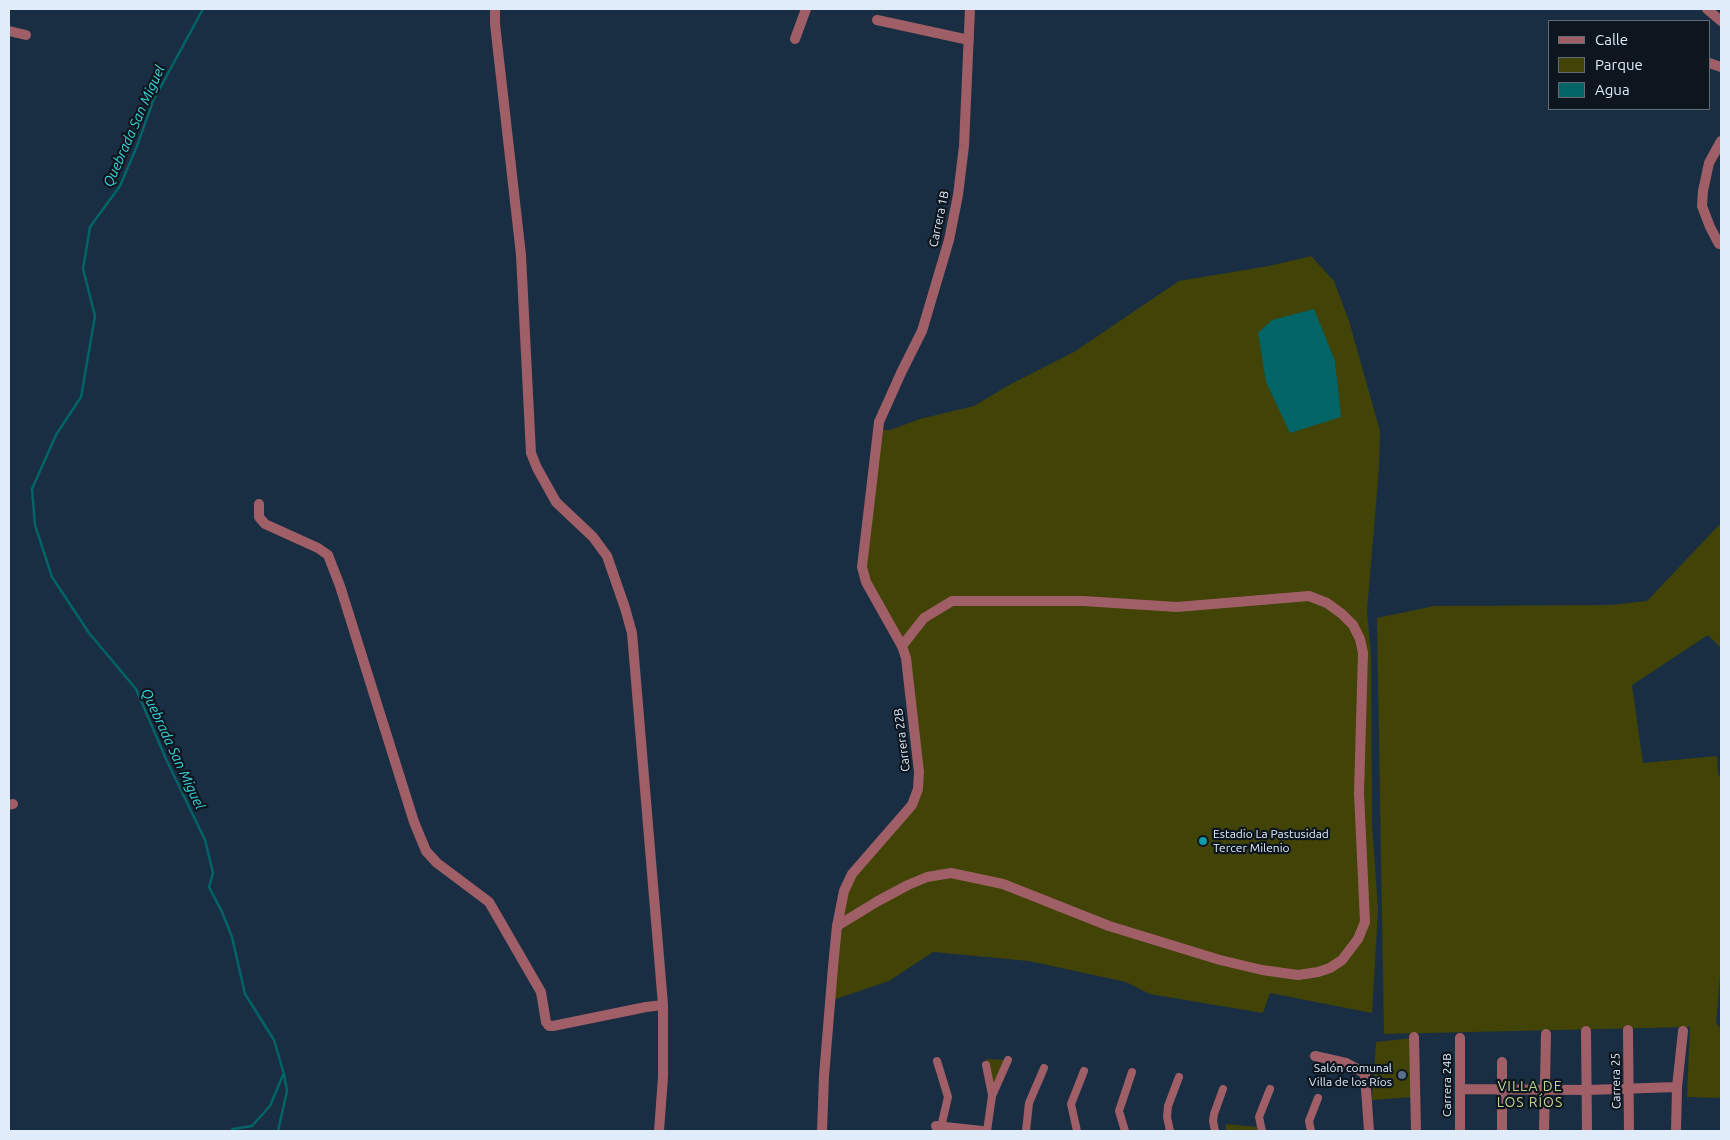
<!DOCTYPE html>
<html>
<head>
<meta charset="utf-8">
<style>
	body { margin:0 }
	#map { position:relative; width:1730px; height:1140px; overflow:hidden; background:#1a2e43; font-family:Ubuntu,sans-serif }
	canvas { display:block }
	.frame { position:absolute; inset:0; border:10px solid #e0ecfa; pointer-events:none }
	.legend { position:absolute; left:1548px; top:20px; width:162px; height:90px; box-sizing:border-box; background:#0d161f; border:1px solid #616c77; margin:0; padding:6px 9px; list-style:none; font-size:15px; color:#e0ecfa }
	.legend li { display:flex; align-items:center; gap:10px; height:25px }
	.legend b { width:25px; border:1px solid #616c77 }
</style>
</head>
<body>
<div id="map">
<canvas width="1730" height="1140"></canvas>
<div class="frame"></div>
<ul class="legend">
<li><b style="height:6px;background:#a05f66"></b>Calle</li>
<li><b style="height:14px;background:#414307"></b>Parque</li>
<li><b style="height:14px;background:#016466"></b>Agua</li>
</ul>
</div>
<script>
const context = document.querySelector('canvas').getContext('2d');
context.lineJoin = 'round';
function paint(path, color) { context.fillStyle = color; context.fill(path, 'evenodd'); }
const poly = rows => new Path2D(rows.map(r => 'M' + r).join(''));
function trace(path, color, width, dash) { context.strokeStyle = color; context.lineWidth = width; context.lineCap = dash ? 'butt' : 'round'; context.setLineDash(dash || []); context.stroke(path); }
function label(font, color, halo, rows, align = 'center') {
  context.font = font + ' Ubuntu,sans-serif'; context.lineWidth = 4.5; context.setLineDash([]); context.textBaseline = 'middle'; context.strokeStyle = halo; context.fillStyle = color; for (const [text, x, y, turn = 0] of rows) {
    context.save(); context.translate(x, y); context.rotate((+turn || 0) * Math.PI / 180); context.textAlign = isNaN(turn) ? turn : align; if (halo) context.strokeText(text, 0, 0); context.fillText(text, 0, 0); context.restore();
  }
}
paint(poly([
	[1311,256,1334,281,1349,321,1380,431,1379,468,1367,611,1371,657,1372,824,1378,910,1372,1013,1270,993,1263,1013,1150,994,1126,982,1029,961,933,952,889,981,830,1001,844,891,918,789,906,658,866,582,878,430,890,430,920,419,974,406,1011,384,1074,352,1179,281,1269,266],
	[1721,523,1721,648,1708,635,1632,685,1643,763,1717,756,1718,774,1721,778,1721,965,1716,1023,1721,1029,1721,1098,1687,1097,1690,1027,1384,1034,1377,618,1434,606,1612,605,1647,601],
	[1413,1038,1413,1097,1372,1100,1376,1042],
	[986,1059,1006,1060,992,1093],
	[1226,1124,1257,1127,1257,1131,1226,1131]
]), '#414307');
paint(poly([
	[1314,309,1335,361,1341,417,1290,433,1266,382,1258,333,1272,320]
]), '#016466');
trace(poly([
	[203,9,153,101,137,146,120,186,90,227,83,269,95,316,81,397,56,435,32,489,35,525,52,577,89,633,136,689,166,759,205,840,213,873,209,887,222,912,232,937,245,994,274,1040,284,1074,287,1091,278,1131],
	[231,1131,233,1129,252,1126,270,1106,283,1075]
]), '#016466', 2.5);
trace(poly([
	[937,1061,948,1097,941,1127],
	[986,1065,992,1095],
	[987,1131,992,1096,1008,1060],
	[1026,1131,1029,1103,1044,1068],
	[1077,1131,1071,1104,1084,1071],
	[1125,1131,1119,1111,1132,1072],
	[1170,1131,1167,1117,1168,1106,1179,1077],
	[1215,1131,1213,1121,1214,1114,1223,1089],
	[1262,1131,1259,1117,1270,1089],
	[1311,1131,1309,1121,1318,1098]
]), '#a05f66', 8);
trace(poly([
	[495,9,495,24,521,255,531,453,537,468,556,502,593,537,607,556,625,608,632,633,663,1005,663,1077,659,1131],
	[877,20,969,40],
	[9,31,26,35],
	[795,39,806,9],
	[1709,63,1721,67],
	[1721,141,1709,163,1703,191,1702,206,1710,227,1719,244,1721,244],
	[879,422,901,373,922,331,949,240,958,195,964,146,970,9],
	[259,504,259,517,265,524,318,548,328,555,340,586,414,822,426,851,437,863,489,902,541,992,546,1022,549,1026,553,1026,646,1007,663,1005],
	[9,805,13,804],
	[837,926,878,901,908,885,927,877,951,873,1003,884,1109,926,1220,960,1262,970,1298,975,1318,972,1330,968,1342,960,1358,939,1365,922,1359,793,1363,653,1360,639,1353,625,1342,614,1327,603,1309,596,1177,607,1083,601,952,601,924,618,902,646],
	[1628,1030,1629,1131],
	[1586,1031,1587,1131],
	[1414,1037,1416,1131],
	[1460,1038,1460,1131],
	[1315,1056,1346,1063,1361,1071,1365,1075,1369,1131],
	[1502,1062,1502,1131],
	[1460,1089,1587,1090,1677,1087],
	[936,1126,982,1131],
	[1544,1131,1546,1034],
	[1676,1131,1677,1087,1683,1031]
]), '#a05f66', 10);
trace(poly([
	[1707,9,1721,21],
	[822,1131,824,1076,833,967,837,926,844,891,852,874,912,805,918,789,919,772,906,658,902,646,866,582,862,567,879,422]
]), '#a05f66', 10);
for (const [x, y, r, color] of [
	[1203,841,5,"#0f9aa8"],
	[1402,1075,5,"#5c6f8a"]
]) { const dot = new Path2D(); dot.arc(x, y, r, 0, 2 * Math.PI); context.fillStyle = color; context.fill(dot); trace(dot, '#0d161f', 2); }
label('12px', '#e0ecfa', '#0d161f', [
	["Carrera 1B",939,219,-78],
	["Carrera 22B",902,740,-97],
	["Carrera 25",1616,1081,-91],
	["Carrera 24B",1447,1085,-90]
]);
label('12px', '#e0ecfa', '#0d161f', [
	["Estadio La Pastusidad",1213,834],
	["Tercer Milenio",1213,848],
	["Salón comunal",1392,1068,"right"],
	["Villa de los Ríos",1392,1082,"right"]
], 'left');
label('italic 14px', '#39dbde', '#0d161f', [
	["Quebrada San Miguel",134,126,-66],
	["Quebrada San Miguel",173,749,65]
]);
context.letterSpacing = '1px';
label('14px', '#bed48b', '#0d161f', [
	["VILLA DE",1530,1086],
	["LOS RÍOS",1530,1102]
]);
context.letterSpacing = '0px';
</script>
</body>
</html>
